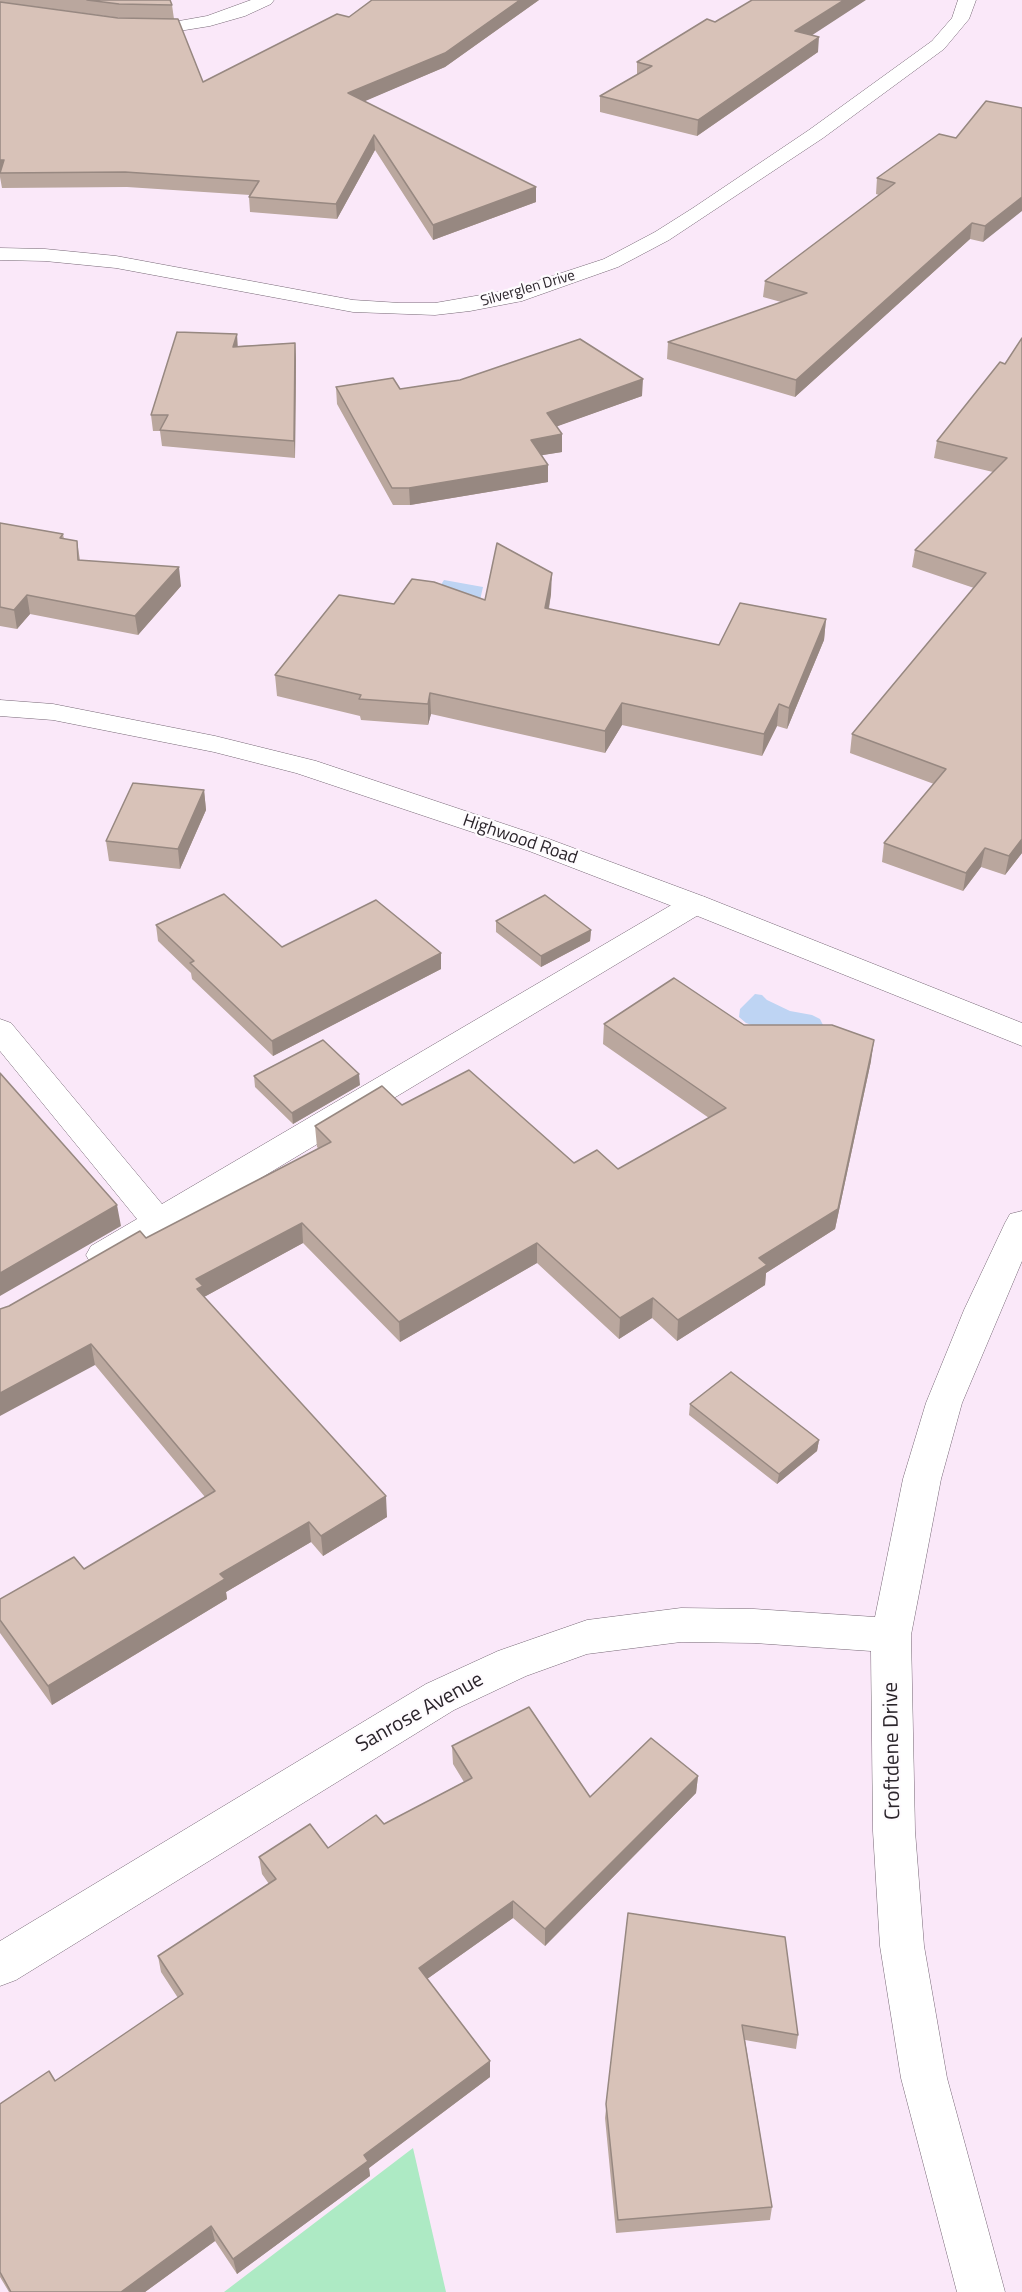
<!DOCTYPE html>
<html>
<head>
<meta charset="utf-8">
<style>
	body { margin:0 }
	canvas { display:block; background:#fae8f9 }
</style>
</head>
<body>
<canvas width="1022" height="2292"></canvas>
<script>
const context = document.querySelector('canvas').getContext('2d');
context.lineJoin = 'round';
function paint(path, color) { context.fillStyle = color; context.fill(path, 'evenodd'); }
const poly = rows => new Path2D(rows.map(r => 'M' + r).join(''));
function trace(path, color, width, dash) { context.strokeStyle = color; context.lineWidth = width; context.lineCap = dash ? 'butt' : 'round'; context.setLineDash(dash || []); context.stroke(path); }
function label(font, color, halo, rows, align = 'center') {
  context.font = font + ' "Titillium Web",sans-serif'; context.lineWidth = 4.5; context.setLineDash([]); context.textBaseline = 'middle'; context.strokeStyle = halo; context.fillStyle = color; for (const [text, x, y, turn = 0] of rows) {
    context.save(); context.translate(x, y); context.rotate((+turn || 0) * Math.PI / 180); context.textAlign = isNaN(turn) ? turn : align; if (halo) context.strokeText(text, 0, 0); context.fillText(text, 0, 0); context.restore();
  }
}
paint(poly([
	[413,2148,446,2292,224,2292]
]), '#adeac4');
paint(poly([
	[444,580,483,587,475,622,432,599],
	[755,994,762,995,767,1000,790,1011,812,1015,820,1019,824,1027,755,1026,746,1023,739,1017,740,1009]
]), '#bed4f3');
const lane = poly([
	[695,895,705,897,710,904,705,911,171,1232,115,1264,103,1268,91,1264,86,1255,91,1246,137,1219,0,1051,0,1019,11,1023,162,1204,685,897,695,895]
]);
const street = poly([
	[251,0,274,0,271,4,245,16,210,26,179,31,136,31,130,30,127,26,130,22,136,21,179,21,207,16,251,0],
	[0,700,53,704,215,736,316,761,549,839,705,897,1022,1023,1022,1046,685,911,529,851,296,773,214,752,53,720,0,716,0,700],
	[1022,1211,1022,1261,962,1403,941,1479,911,1635,915,1831,924,1946,947,2078,1005,2292,957,2292,901,2078,880,1946,873,1831,871,1651,754,1643,681,1642,587,1654,526,1676,454,1710,16,1980,0,1986,0,1941,426,1684,498,1651,587,1620,681,1608,754,1609,875,1617,903,1479,926,1403,964,1310,1005,1223,1010,1214,1022,1211]
]);
const secondary = poly([
	[958,0,976,0,969,19,944,49,823,138,669,240,618,267,522,301,470,311,435,315,353,312,116,268,45,261,0,260,0,248,45,249,116,256,353,300,400,303,435,303,510,290,604,259,655,232,693,208,809,130,932,41,952,18,958,0]
]);
trace(lane, '#776876', 1);
trace(street, '#776876', 1);
trace(secondary, '#776876', 1);
paint(lane, '#fff');
paint(street, '#fff');
paint(secondary, '#fff');
paint(poly([
	[0,0,170,0,172,5,174,19,120,18,0,2],
	[372,0,539,0,445,67,364,101,536,202,433,240,375,150,337,219,250,212,249,197,250,195,127,187,2,188,0,177,0,2,203,82,349,17],
	[715,22,812,35,818,52,697,136,600,112,600,96,637,75,637,62],
	[1022,108,983,242,970,239,795,397,667,359,668,342,781,302,763,297,765,281,879,195,876,194,877,178,956,138],
	[295,343,296,359,295,458,162,446,160,431,153,431,151,415,238,346],
	[1005,364,1022,853,1005,875,981,867,963,891,882,862,884,843,934,784,850,753,852,734,974,588,912,567,915,550,993,472,934,458,937,441],
	[336,387,400,389,642,396,557,426,562,452,542,455,548,482,410,505,393,505,337,404],
	[0,523,63,534,64,539,77,541,80,560,181,586,138,635,30,614,17,629,0,626],
	[551,594,549,609,719,645,826,619,824,640,787,729,777,726,762,756,622,725,605,753,431,714,428,725,361,720,360,716,277,696,275,675,394,604,485,600],
	[204,790,206,810,180,869,109,861,106,841],
	[496,921,591,930,590,941,541,967,496,932],
	[156,925,282,947,441,969,273,1056,192,979,191,973,158,941],
	[604,1024,744,1025,871,1061,835,1229,766,1273,765,1285,677,1341,652,1318,619,1339,537,1263,400,1342,303,1243,204,1297,387,1517,323,1556,311,1542,226,1592,227,1599,52,1705,0,1633,0,1599,84,1569,205,1497,95,1365,9,1306,146,1238,319,1149,317,1147,315,1126,402,1105,574,1163,618,1169,709,1118,603,1044],
	[254,1076,360,1085,293,1124,255,1087],
	[690,1404,819,1440,817,1451,777,1484,689,1415],
	[452,1746,590,1797,698,1776,696,1793,545,1946,513,1918,427,1979,490,2077,369,2168,370,2176,237,2274,215,2241,145,2292,9,2292,0,2277,0,2104,55,2081,178,1998,161,1972,158,1956,269,1884,262,1874,259,1857,328,1848,384,1824,464,1782,453,1764],
	[628,1913,798,2035,796,2049,745,2040,772,2207,770,2220,616,2233,605,2118]
]), '#baa79e');
paint(poly([
	[520,0,539,0,445,67,349,108,348,93],
	[844,0,866,0,794,47,795,31],
	[819,37,818,52,697,136,698,120],
	[374,135,375,150,337,219,336,204],
	[0,160,4,160,0,173],
	[536,187,536,202,433,240,433,225],
	[1022,197,1022,211,983,242,985,226],
	[972,223,970,239,795,397,796,380],
	[237,334,238,350,233,347],
	[295,343,296,359,295,458,294,441],
	[643,379,642,396,547,430,547,413],
	[562,434,562,452,531,457,531,440],
	[548,465,548,482,410,505,409,488],
	[179,567,181,586,138,635,135,616],
	[552,573,551,594,545,629,545,608],
	[27,595,30,614,17,629,14,610],
	[826,619,824,640,787,729,789,708],
	[430,693,431,714,428,725,428,704],
	[622,703,622,725,605,753,605,731],
	[779,704,777,726,762,756,764,734],
	[204,790,206,810,180,869,178,849],
	[1022,839,1022,853,1005,875,1009,856],
	[985,848,981,867,963,891,966,873],
	[591,930,590,941,541,967,541,956],
	[441,953,441,969,273,1056,272,1041],
	[874,1040,871,1061,835,1229,766,1273,765,1285,677,1341,678,1320,759,1258],
	[359,1074,360,1085,293,1124,292,1113],
	[117,1205,121,1226,0,1296,0,1273],
	[302,1223,303,1243,204,1297,198,1289,196,1279],
	[537,1243,537,1263,400,1342,399,1322],
	[653,1298,652,1318,619,1339,620,1318],
	[91,1344,95,1365,0,1416,0,1393],
	[819,1440,817,1451,777,1484,779,1474],
	[386,1496,387,1517,323,1556,321,1536],
	[309,1522,311,1542,226,1592,227,1599,52,1705,48,1686,220,1574],
	[698,1776,696,1793,545,1946,545,1929],
	[513,1901,513,1918,420,1984,419,1968],
	[490,2061,490,2077,369,2168,370,2176,237,2274,233,2259,364,2155],
	[211,2226,215,2241,145,2292,121,2292]
]), '#978881');
const building = poly([
	[87,0,170,0,172,5,119,4,87,0],
	[372,0,520,0,445,53,348,93,536,187,433,225,374,135,336,204,249,197,259,181,125,172,0,173,4,160,0,160,0,2,118,18,178,19,203,82,337,14,349,17,372,0],
	[752,0,844,0,795,31,819,37,698,120,600,96,652,66,637,62,707,19,715,22,752,0],
	[986,101,1022,108,1022,197,985,226,972,223,796,380,668,342,807,293,765,281,895,183,877,178,939,134,956,138,986,101],
	[177,332,237,334,233,347,295,343,294,441,160,430,168,415,151,415,177,332],
	[1022,338,1022,839,1009,856,985,848,966,873,884,843,946,769,852,734,986,573,915,550,1007,458,937,441,1000,362,1005,364,1022,338],
	[580,339,643,379,547,413,562,434,531,440,548,465,409,488,392,488,336,387,393,378,400,389,460,380,580,339],
	[0,523,63,534,60,538,77,541,78,560,179,567,135,616,27,595,14,610,0,607,0,523],
	[497,543,552,573,545,608,719,645,740,603,826,619,789,708,779,704,764,734,622,703,605,731,430,693,428,704,359,699,361,695,275,675,339,595,394,604,412,579,434,582,485,600,497,543],
	[133,783,204,790,178,849,106,841,133,783],
	[224,894,282,947,376,900,441,953,272,1041,190,963,194,961,156,925,224,894],
	[545,895,591,930,541,956,496,921,545,895],
	[674,978,744,1025,832,1025,874,1040,838,1209,759,1258,767,1265,678,1320,653,1298,620,1318,537,1243,399,1322,302,1223,196,1279,203,1286,197,1289,386,1496,321,1536,309,1522,220,1574,225,1579,48,1686,0,1620,0,1599,74,1557,84,1569,215,1491,91,1344,0,1393,0,1309,9,1306,140,1231,146,1238,331,1142,315,1126,382,1086,402,1105,469,1070,574,1163,597,1150,618,1169,726,1108,604,1024,674,978],
	[323,1040,359,1074,292,1113,254,1076,323,1040],
	[0,1073,117,1205,0,1273,0,1073],
	[731,1372,819,1440,779,1474,690,1404,731,1372],
	[529,1707,590,1797,651,1738,698,1776,545,1929,513,1901,419,1968,490,2061,364,2155,368,2161,233,2259,211,2226,121,2292,11,2292,0,2272,0,2104,49,2071,55,2081,183,1994,158,1956,276,1879,259,1857,310,1824,328,1848,376,1815,384,1824,472,1778,452,1746,529,1707],
	[628,1913,785,1937,798,2035,742,2025,772,2207,618,2220,606,2104,628,1913]
]);
paint(building, '#d8c2b8');
trace(building, '#978881', 1.5);
label('15px', '#2b252b', '#fefbfe', [
	["Silverglen Drive",528,289,-16]
]);
label('18px', '#2b252b', '#fefbfe', [
	["Highwood Road",520,840,19]
]);
label('21px', '#2b252b', '#fefbfe', [
	["Sanrose Avenue",420,1713,-29],
	["Croftdene Drive",893,1751,-91]
]);
</script>
</body>
</html>
